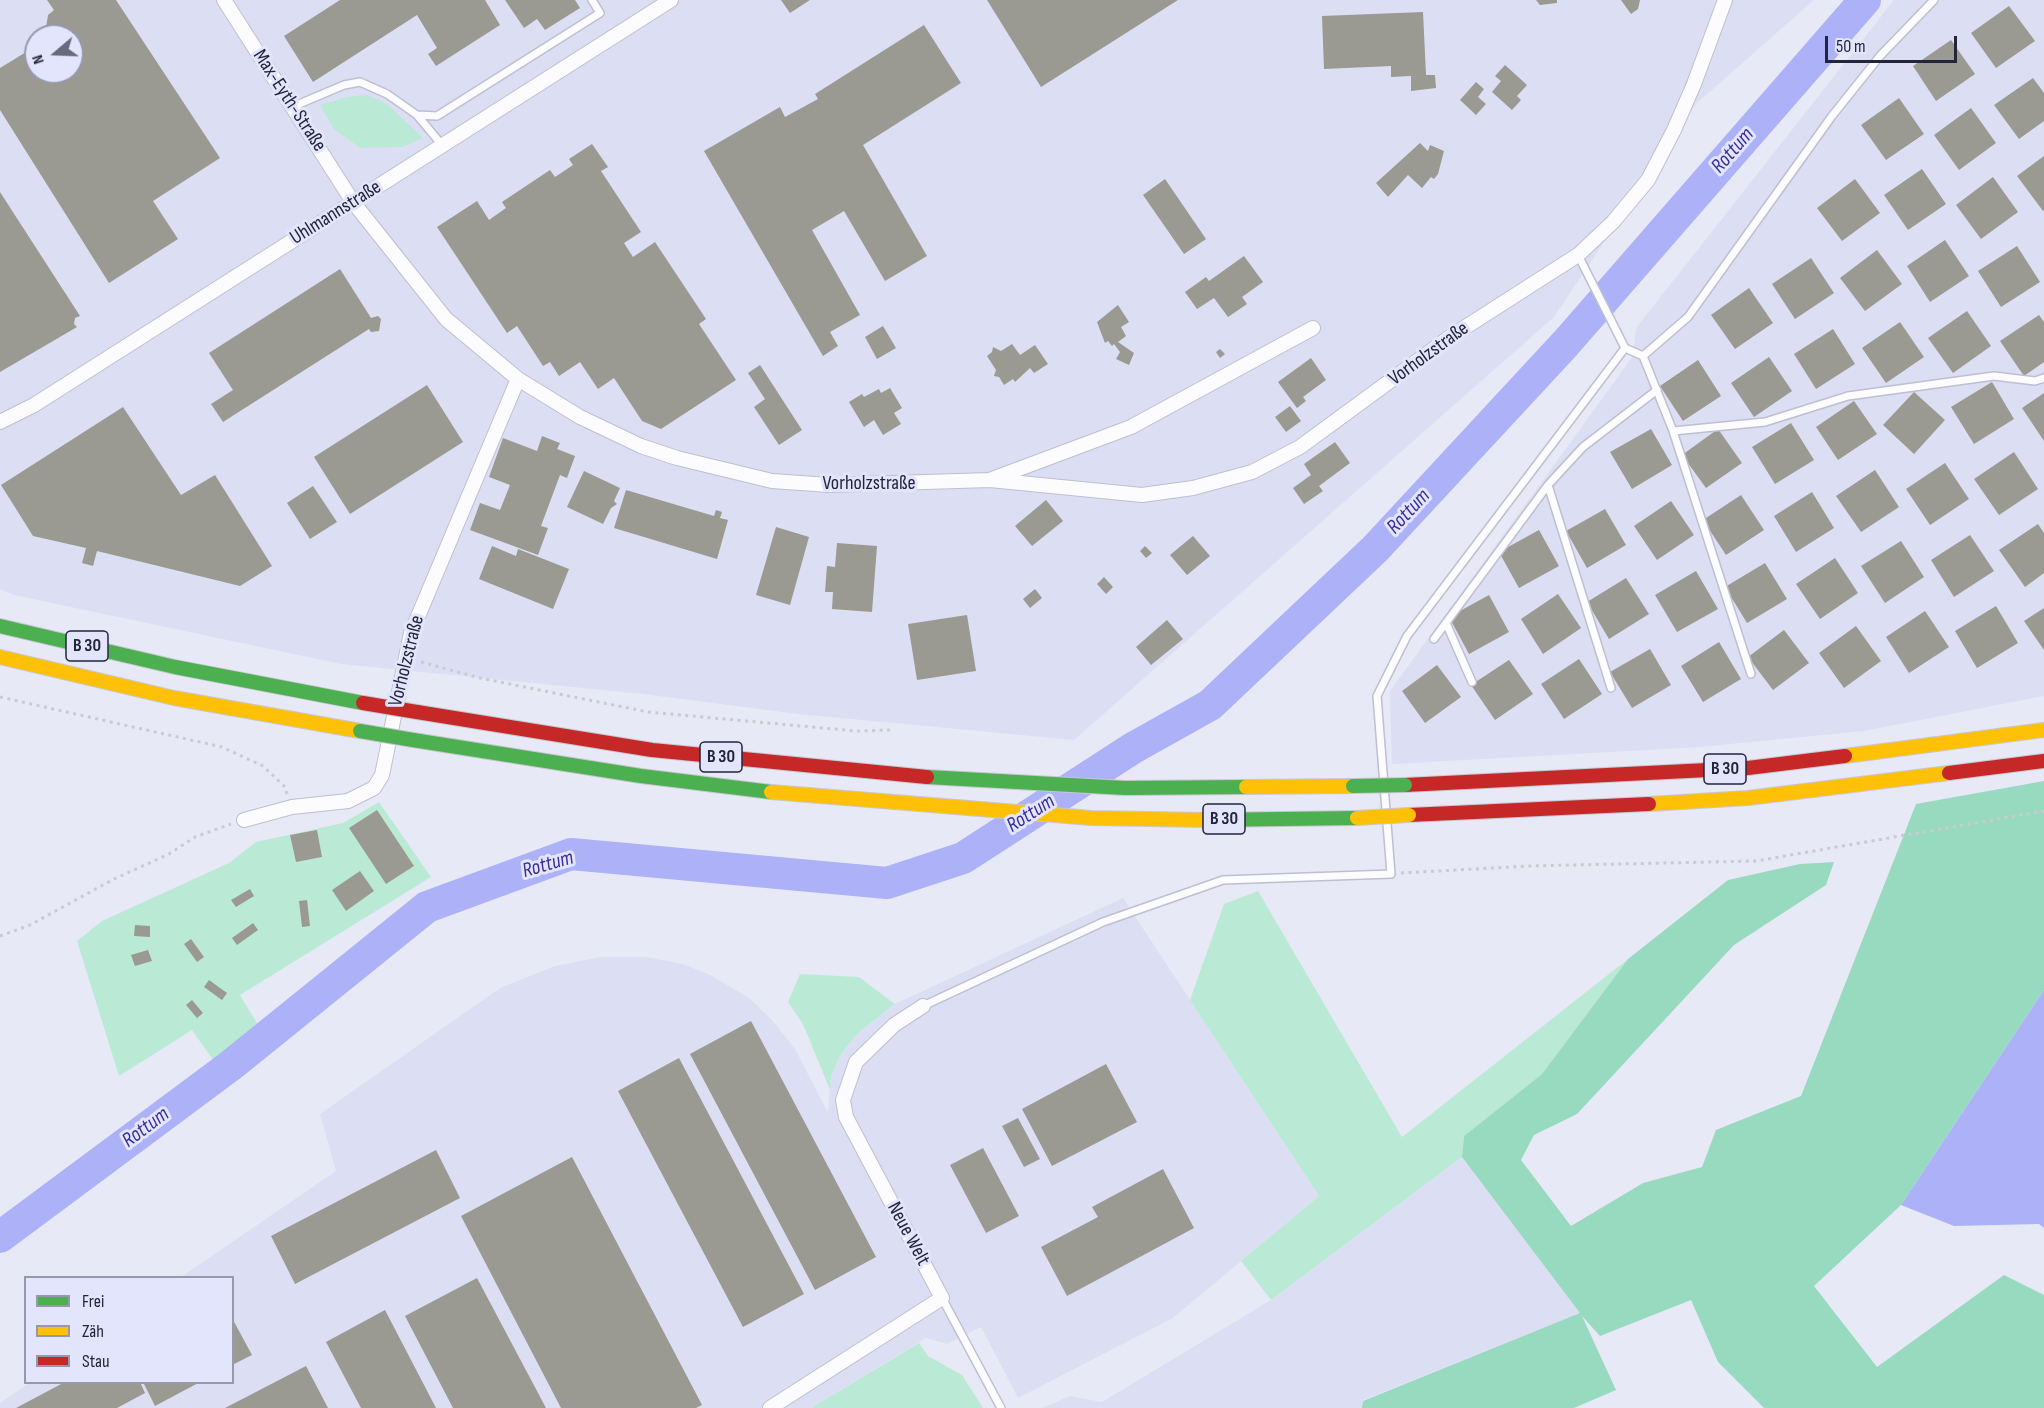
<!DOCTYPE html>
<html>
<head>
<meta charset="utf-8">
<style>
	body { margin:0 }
	#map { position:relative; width:2044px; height:1408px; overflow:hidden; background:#e8e9f6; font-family:"Sofia Sans Condensed",sans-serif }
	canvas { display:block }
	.legend { position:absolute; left:24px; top:1276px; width:210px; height:108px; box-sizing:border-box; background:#e2e5fc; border:2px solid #9698ae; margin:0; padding:8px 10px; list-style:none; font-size:18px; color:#23253a }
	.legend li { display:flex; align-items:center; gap:12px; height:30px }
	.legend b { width:30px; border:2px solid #9698ae }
	.north { position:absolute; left:24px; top:24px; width:60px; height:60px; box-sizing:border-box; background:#e2e5fc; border:2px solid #9698ae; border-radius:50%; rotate:251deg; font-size:16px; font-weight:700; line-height:24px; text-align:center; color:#23253a }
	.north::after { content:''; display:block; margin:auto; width:21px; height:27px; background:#686a7c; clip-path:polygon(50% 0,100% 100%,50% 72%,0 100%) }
	.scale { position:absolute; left:1825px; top:36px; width:132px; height:27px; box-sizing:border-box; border:3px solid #23253a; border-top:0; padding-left:8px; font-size:18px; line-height:21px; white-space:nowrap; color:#23253a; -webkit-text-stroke:4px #e2e5fc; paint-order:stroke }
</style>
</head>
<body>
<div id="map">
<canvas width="2044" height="1408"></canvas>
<ul class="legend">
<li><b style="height:8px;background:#4caf50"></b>Frei</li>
<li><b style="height:8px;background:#ffc107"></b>Zäh</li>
<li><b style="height:8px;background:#c62828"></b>Stau</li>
</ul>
<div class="north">N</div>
<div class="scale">50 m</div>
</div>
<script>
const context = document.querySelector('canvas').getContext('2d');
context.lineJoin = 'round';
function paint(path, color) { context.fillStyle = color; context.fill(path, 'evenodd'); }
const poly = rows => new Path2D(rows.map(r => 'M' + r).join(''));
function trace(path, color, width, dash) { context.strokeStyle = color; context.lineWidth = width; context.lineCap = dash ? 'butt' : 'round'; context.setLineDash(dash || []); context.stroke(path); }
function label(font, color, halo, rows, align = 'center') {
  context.font = font + ' "Sofia Sans Condensed",sans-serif'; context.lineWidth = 6; context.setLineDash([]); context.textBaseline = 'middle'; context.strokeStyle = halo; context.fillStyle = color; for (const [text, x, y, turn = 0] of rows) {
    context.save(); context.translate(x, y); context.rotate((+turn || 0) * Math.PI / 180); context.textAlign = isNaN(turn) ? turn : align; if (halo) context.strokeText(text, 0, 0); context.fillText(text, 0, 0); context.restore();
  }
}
paint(poly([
	[0,0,1814,0,1697,103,1554,317,1074,740,798,714,643,694,341,664,14,595,0,589],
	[36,36,72,36,72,72,36,72],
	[1894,0,2044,0,2044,696,1864,731,1700,747,1392,764,1390,691,1633,356,1636,328],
	[1123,898,1319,1196,1173,1318,1018,1398,981,1327,947,1344,926,1338,811,1408,0,1408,0,1403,29,1383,232,1382,232,1278,181,1277,336,1171,320,1114,500,988,555,966,601,957,646,957,683,964,710,975,749,998,773,1021,795,1049,828,1113,831,1076,841,1054,857,1034,895,1004],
	[1462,1157,1581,1313,1363,1400,1362,1408,1042,1408,1070,1396,1102,1402,1271,1300]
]), '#dcdff3');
paint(poly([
	[367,95,387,104,423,138,402,147,360,148,334,129,320,105,347,97],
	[379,802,431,877,240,995,260,1028,215,1063,192,1030,119,1076,77,941,102,921,229,863,256,842,343,823],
	[1258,891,1402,1137,1628,959,1542,1074,1464,1136,1462,1157,1271,1300,1241,1261,1319,1196,1190,1000,1224,904],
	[800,974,859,977,895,1004,857,1034,841,1054,831,1076,830,1090,803,1024,788,1002],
	[919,1343,928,1356,962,1375,983,1408,811,1408]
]), '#baead6');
paint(poly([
	[2044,781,2044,990,1901,1205,1814,1286,1877,1367,2004,1275,2044,1295,2044,1408,1764,1408,1718,1362,1691,1300,1600,1336,1582,1316,1616,1390,1574,1408,1362,1408,1363,1401,1580,1313,1462,1157,1464,1136,1542,1074,1628,959,1728,880,1800,864,1834,862,1826,885,1734,945,1577,1114,1534,1135,1521,1160,1571,1226,1643,1183,1702,1167,1716,1130,1801,1096,1916,804]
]), '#97dabf');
paint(poly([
	[2044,990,2044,1228,2039,1224,1954,1226,1901,1205]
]), '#acb1f8');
trace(poly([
	[0,1237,230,1066,427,907,571,854,887,883,963,858,1133,748,1210,705,1375,549,1566,343,1865,0]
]), '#acb1f8', 32);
paint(poly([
	[47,0,116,0,220,158,153,201,178,239,109,283,0,110,0,68,36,46,36,72,72,72,72,36,47,36,45,34,48,15,54,10],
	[340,0,485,0,500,25,436,66,428,54,437,48,417,15,313,82,284,36],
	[505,0,575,0,580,8,545,30,537,19,524,28],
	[781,0,810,0,790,13],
	[987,0,1178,0,1041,87],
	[1536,0,1557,0,1557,3,1540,5],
	[1621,0,1640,0,1638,9,1631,14],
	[2009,6,2035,41,1996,68,1971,33],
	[1423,12,1426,75,1435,75,1436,88,1411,91,1411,76,1391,77,1391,66,1324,69,1322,16],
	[924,25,961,83,863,145,927,256,885,281,844,211,812,230,860,315,830,332,838,346,823,356,704,151,780,107,785,117,818,99,815,94],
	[1951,40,1975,74,1936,101,1913,66],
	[1505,65,1527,85,1517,96,1521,100,1512,110,1492,92,1501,81,1495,76],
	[2033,78,2044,93,2044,121,2019,139,1994,105],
	[1476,82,1484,89,1478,97,1486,104,1476,115,1460,100],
	[1899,98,1924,134,1886,160,1861,125],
	[1971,108,1996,143,1959,170,1934,135],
	[1420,143,1428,151,1430,145,1444,151,1438,174,1434,179,1431,177,1422,188,1408,175,1388,197,1376,183],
	[592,144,608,167,601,171,641,232,624,243,633,257,655,242,706,319,699,324,736,380,661,429,642,421,614,378,598,389,580,362,559,376,550,362,543,366,517,326,507,333,437,227,477,201,489,220,506,208,502,202,550,170,555,177,573,165,569,159],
	[2044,156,2044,210,2043,211,2017,176],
	[1922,169,1946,204,1908,230,1884,195],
	[1993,177,2018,212,1981,239,1956,205],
	[1165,179,1206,239,1184,254,1143,195],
	[1855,179,1880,213,1842,241,1817,208],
	[0,192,80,316,75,318,74,324,77,327,0,372],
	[1945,240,1969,276,1930,302,1907,266],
	[2017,246,2040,282,2001,307,1978,271],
	[1877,250,1902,284,1865,311,1840,278],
	[1244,256,1263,282,1242,297,1247,304,1228,317,1214,298,1197,309,1185,292,1206,277,1209,281],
	[1811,258,1834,293,1795,319,1772,284],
	[340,269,371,318,378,316,381,319,379,331,371,332,369,329,223,422,211,404,233,390,209,353],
	[1749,288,1773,323,1735,349,1711,315],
	[1118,305,1129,322,1121,327,1126,336,1118,342,1134,353,1129,365,1116,359,1120,352,1114,344,1112,346,1108,341,1105,343,1097,322],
	[1967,311,1991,346,1953,373,1928,338],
	[2039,315,2044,322,2044,362,2024,376,2000,341],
	[1900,322,1924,357,1886,383,1862,348],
	[883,326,896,348,877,359,865,337],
	[1833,329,1855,364,1816,389,1794,354],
	[1012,344,1020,355,1035,345,1048,364,1034,373,1030,368,1015,382,1013,379,1004,385,999,377,994,376,996,370,987,356,992,352,993,347,1001,351],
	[1220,349,1225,354,1220,358,1216,352],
	[1769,357,1792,391,1754,417,1731,383],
	[1311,358,1326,380,1303,397,1306,401,1297,408,1278,382],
	[1698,360,1721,396,1683,421,1660,386],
	[760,365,802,430,779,445,754,407,765,399,748,373],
	[1992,382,2014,419,1974,444,1951,407],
	[427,385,463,442,350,514,314,457],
	[890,388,902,408,894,413,901,424,883,435,874,420,864,427,849,402,862,394,864,397,879,389,881,393],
	[1914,392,1945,420,1914,454,1883,425],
	[2044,393,2044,441,2022,408],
	[1854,401,1877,434,1838,460,1816,427],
	[1290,406,1301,421,1286,432,1275,417],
	[123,407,181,495,215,475,272,566,240,586,97,551,93,566,82,563,86,548,33,536,1,485],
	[1791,423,1814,460,1775,484,1752,447],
	[1651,429,1672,465,1632,489,1610,452],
	[1718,429,1742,463,1706,488,1682,455],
	[542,436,560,443,557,449,575,456,567,478,560,475,541,526,548,528,538,555,470,530,480,503,500,510,510,485,489,477,503,438,537,451],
	[1335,442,1350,463,1319,486,1323,491,1304,504,1293,488,1311,475,1304,464],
	[2014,452,2038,489,1999,515,1974,479],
	[1945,463,1969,499,1930,525,1906,489],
	[1875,470,1899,507,1861,532,1836,496],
	[584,471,620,488,614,501,617,504,611,508,603,524,567,507],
	[313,486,337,522,310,539,287,503],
	[626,490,714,516,716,510,722,512,720,518,728,520,717,559,614,528],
	[1812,492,1834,528,1796,552,1774,516],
	[1741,495,1764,530,1726,555,1703,520],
	[1046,500,1063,521,1032,546,1015,526],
	[1671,501,1694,535,1657,560,1634,526],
	[1605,509,1626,545,1587,568,1566,531],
	[2038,524,2044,533,2044,573,2025,587,1999,550],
	[776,527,809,537,790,605,756,595],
	[1539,530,1559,566,1519,588,1499,552],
	[1970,535,1994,571,1954,597,1931,560],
	[1193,536,1210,556,1187,575,1170,555],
	[1901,541,1924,577,1885,603,1861,566],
	[837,543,877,546,872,612,832,609,833,592,825,592,827,566,835,567],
	[492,546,516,556,518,549,569,569,553,609,479,579],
	[1145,546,1152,553,1146,558,1140,551],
	[1835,558,1858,593,1820,619,1796,584],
	[1765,563,1787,599,1747,623,1725,587],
	[1696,571,1718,609,1677,632,1655,595],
	[1104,577,1113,587,1106,594,1097,584],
	[1626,578,1649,614,1609,639,1587,602],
	[1035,589,1042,598,1030,608,1023,599],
	[1558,594,1581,628,1543,654,1521,619],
	[1489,595,1509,632,1469,654,1449,617],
	[1996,606,2018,643,1977,668,1955,631],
	[2044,608,2044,650,2024,621],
	[1925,611,1949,647,1909,673,1886,637],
	[967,615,976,671,917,680,908,624],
	[1167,620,1183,639,1151,665,1136,647],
	[1856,626,1881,661,1844,688,1819,653],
	[1784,630,1809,663,1773,690,1748,657],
	[1719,642,1741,679,1703,702,1681,666],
	[1650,649,1671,685,1632,708,1610,672],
	[1579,659,1602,694,1564,719,1541,684],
	[1509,660,1533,694,1495,720,1471,685],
	[1437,665,1461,697,1425,723,1402,691],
	[377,810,414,866,386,884,349,828],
	[317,830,322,857,296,862,290,835],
	[360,871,374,891,346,911,332,890],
	[250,889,254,896,236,907,231,900],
	[307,900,310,926,302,927,299,901],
	[253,923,258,930,237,945,232,938],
	[135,925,150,926,150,937,134,936],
	[191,939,204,957,197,962,184,944],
	[148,950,152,961,135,966,131,955],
	[209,980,227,993,222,1000,204,987],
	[192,1000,203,1013,197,1018,186,1005],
	[751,1021,876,1257,815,1290,690,1054],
	[679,1058,804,1294,743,1327,618,1091],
	[1106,1064,1137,1122,1052,1166,1022,1109],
	[1018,1118,1040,1159,1024,1167,1002,1126],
	[983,1148,1019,1216,986,1233,950,1165],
	[436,1150,460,1198,295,1284,271,1236],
	[572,1157,702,1405,696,1408,561,1408,461,1216],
	[1163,1169,1194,1228,1067,1296,1041,1247,1098,1217,1092,1207],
	[477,1278,546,1408,453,1408,405,1316],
	[385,1310,436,1408,361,1408,326,1342],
	[232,1318,252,1355,232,1365],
	[306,1366,328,1408,225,1408],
	[65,1382,140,1382,145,1393,117,1408,16,1408],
	[143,1382,200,1382,155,1406]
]), '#9a9992');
const lane = poly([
	[292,107,344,85,360,82,387,94,417,115,437,116,600,13,592,0],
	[417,115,442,145],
	[1625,348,1643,356,1673,431,1751,674],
	[1643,356,1688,317,1832,116,1880,56,1934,0],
	[1673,431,1765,422,1848,396,1994,376,2035,381,2044,378],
	[1548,485,1611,688],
	[1446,623,1472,682],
	[1434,639,1548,485,1583,447,1657,390],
	[923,1006,1103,922,1223,880,1391,874,1377,696,1407,636,1625,348,1578,255],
	[942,1298,1001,1408]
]);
const street = poly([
	[224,0,353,202,446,319,518,379,580,417,641,446,677,458,772,481,829,485,990,480,1142,495,1193,488,1252,472,1300,447,1450,337,1578,255,1613,222,1648,180,1674,130,1694,84,1725,0],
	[0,422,34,405,671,0],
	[992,479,1131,427,1313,328],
	[244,820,292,807,348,801,374,788,382,775,411,633,518,379],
	[770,1408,942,1298,846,1117,843,1100,856,1062,894,1025,923,1006]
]);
const fast = poly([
	[0,626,175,667,363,703],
	[413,740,641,776,771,792],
	[927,777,1125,788,1246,787],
	[1205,820,1357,818]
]);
const slow = poly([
	[0,657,174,698,360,731],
	[1845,756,2044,730],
	[1246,787,1353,786],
	[771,792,1091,818,1205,820],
	[1649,804,1748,798,1949,773]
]);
const jam = poly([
	[417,712,652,750,927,777],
	[1949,773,2044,761],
	[1405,785,1748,768,1845,756],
	[1409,815,1649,804]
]);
trace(lane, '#bebfd0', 10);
trace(street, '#bebfd0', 16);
trace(fast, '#c7c7d1', 16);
trace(slow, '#c7c7d1', 16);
trace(jam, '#c7c7d1', 16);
trace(poly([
	[421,662,480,678,648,712,856,731,892,730],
	[0,697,222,747,263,766,285,787,287,794],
	[1401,873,1529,866,1756,861,2044,811],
	[0,936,30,925,112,880,169,854,195,837,231,824]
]), '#cacbd1', 3, [3, 4.5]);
trace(lane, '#fcfcfe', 7);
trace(street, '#fcfcfe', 14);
trace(fast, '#4caf50', 14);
trace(slow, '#ffc107', 14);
trace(jam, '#c62828', 14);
const fastBridge = poly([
	[360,731,413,740],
	[1353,786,1405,785]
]);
const slowBridge = poly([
	[1357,818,1409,815]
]);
const jamBridge = poly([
	[363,703,417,712]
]);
trace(fastBridge, '#c7c7d1', 16, []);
trace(slowBridge, '#c7c7d1', 16, []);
trace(jamBridge, '#c7c7d1', 16, []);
trace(fastBridge, '#4caf50', 14);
trace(slowBridge, '#ffc107', 14);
trace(jamBridge, '#c62828', 14);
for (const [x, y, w] of [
	[87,646,42],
	[721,757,42],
	[1725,769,42],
	[1224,819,42]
]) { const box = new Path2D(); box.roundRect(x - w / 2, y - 15, w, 30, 4.5); context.fillStyle = '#e2e5fc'; context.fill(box); trace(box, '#23253a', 1.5); }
label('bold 18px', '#23253a', null, [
	["B 30",87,646],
	["B 30",721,757],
	["B 30",1725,769],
	["B 30",1224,819]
]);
label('20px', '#23253a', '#e2e5fc', [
	["Max-Eyth-Straße",289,101,57],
	["Uhlmannstraße",336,213,-32],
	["Vorholzstraße",1429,354,-36],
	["Vorholzstraße",869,484],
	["Vorholzstraße",407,661,-76],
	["Neue Welt",908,1234,62]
]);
label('italic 21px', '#382d9b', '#e2e5fc', [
	["Rottum",1733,151,-49],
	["Rottum",1409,512,-47],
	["Rottum",1031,814,-33],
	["Rottum",548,865,-16],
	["Rottum",146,1128,-37]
]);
</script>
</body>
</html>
